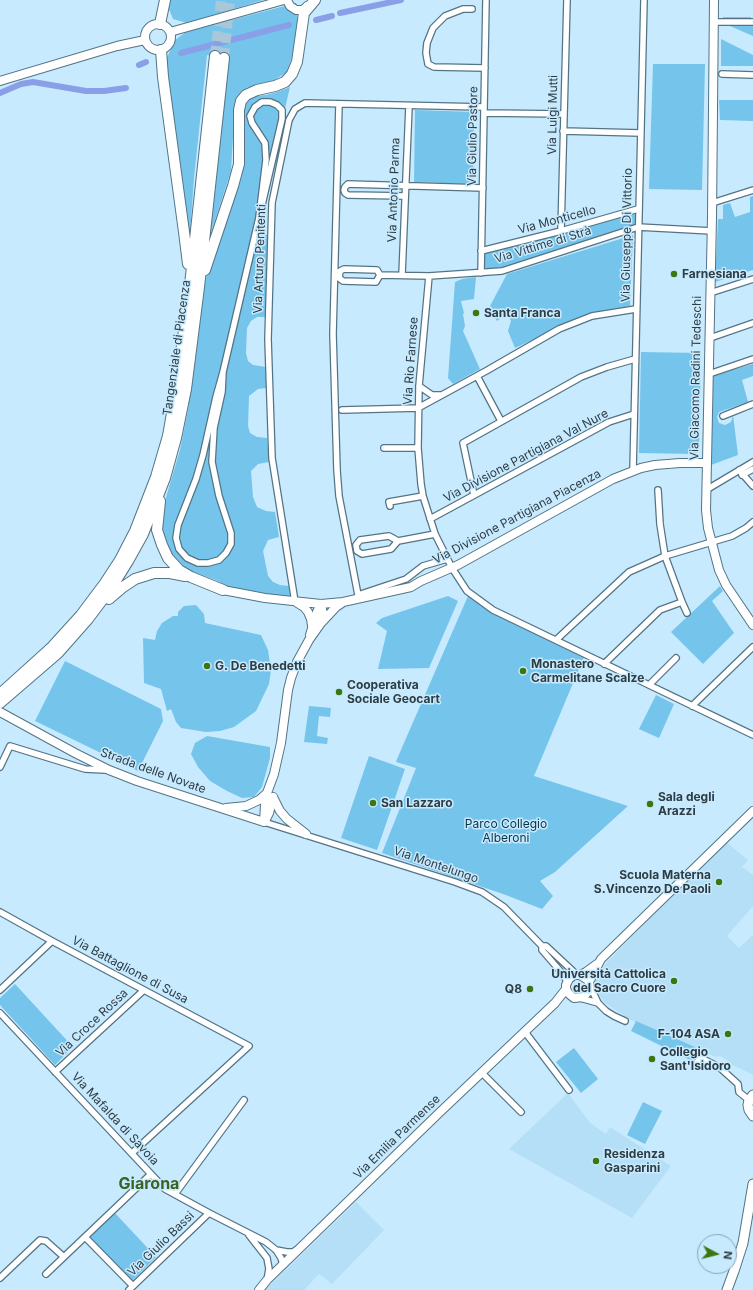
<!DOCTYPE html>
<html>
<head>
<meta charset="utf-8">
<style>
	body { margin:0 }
	#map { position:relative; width:753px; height:1290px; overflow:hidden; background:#c7eafe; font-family:Inter,sans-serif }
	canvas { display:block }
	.north { position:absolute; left:697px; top:1234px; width:40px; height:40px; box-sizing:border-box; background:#c7eafe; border:1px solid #8aa4b4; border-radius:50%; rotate:97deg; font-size:11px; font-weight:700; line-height:16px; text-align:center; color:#2e3c44 }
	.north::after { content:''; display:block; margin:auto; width:14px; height:18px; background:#3b7710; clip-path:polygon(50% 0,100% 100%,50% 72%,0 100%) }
</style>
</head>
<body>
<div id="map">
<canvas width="753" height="1290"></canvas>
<div class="north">N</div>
</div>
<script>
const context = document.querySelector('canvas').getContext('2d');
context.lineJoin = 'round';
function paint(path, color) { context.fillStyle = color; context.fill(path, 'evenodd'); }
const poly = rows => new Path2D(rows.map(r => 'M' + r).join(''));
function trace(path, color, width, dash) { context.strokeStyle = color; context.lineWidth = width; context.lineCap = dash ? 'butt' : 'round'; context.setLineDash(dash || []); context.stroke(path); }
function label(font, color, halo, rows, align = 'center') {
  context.font = font + ' Inter,sans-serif'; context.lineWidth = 3; context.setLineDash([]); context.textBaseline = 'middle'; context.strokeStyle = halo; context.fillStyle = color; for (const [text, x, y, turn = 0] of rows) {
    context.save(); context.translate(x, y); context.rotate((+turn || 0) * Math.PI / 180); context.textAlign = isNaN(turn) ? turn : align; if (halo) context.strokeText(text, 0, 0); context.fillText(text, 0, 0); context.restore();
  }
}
paint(poly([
	[726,842,748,860,742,867,753,875,753,906,727,936,739,948,753,935,753,1075,729,1063,727,1060,720,1056,716,1057,631,1020,605,1003,599,995,595,987,595,980,606,963],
	[568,1093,590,1123,606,1134,610,1127,671,1166,632,1218,509,1149],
	[356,1202,384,1230,332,1284,319,1274,304,1290,265,1290]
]), '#b4dff6');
paint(poly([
	[170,0,263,0,187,23,173,19,169,9],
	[296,3,298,30,294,51,287,72,270,83,246,88,235,103,231,171,205,251,227,59,207,55,194,178,189,248,165,62,175,40,186,32],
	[723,17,751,17,751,23,753,23,753,36,723,23],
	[721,39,753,55,753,66,721,66],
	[653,64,705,64,702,190,649,189],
	[290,87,267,186,263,234,268,235,266,317,257,317,251,321,247,328,246,353,248,361,253,365,266,367,267,388,258,389,249,396,248,426,250,433,257,437,267,438,269,462,258,464,251,471,253,497,257,507,266,511,275,512,279,537,268,540,263,551,268,576,273,582,280,585,289,586,290,595,288,598,255,593,229,587,216,580,188,570,172,555,165,541,162,524,164,504,180,450,188,410,204,287,212,250,228,219,239,164,242,100,255,96,266,95,277,92],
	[719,100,753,100,753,121,720,120],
	[415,110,474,112,473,184,414,182],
	[753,196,753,270,715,282,718,219,723,219,723,205,730,203,735,217,750,212,750,197],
	[636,212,636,226,501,268,483,268,483,253],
	[633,235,630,306,592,314,560,327,515,348,508,331,511,321,507,313,497,321,491,311,493,309,490,306,507,274],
	[476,277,474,299,461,301,464,313,463,314,465,326,463,331,480,369,453,384,448,378,455,282,462,279],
	[641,352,701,353,699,450,695,454,639,453],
	[753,364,753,376,742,380,748,402,722,411,719,412,717,417,719,423,725,425,731,422,733,415,738,455,711,465,712,376],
	[720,586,723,591,712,601,734,633,703,664,671,632],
	[448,596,458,601,429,668,378,669,387,631,376,623,382,618],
	[468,596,584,657,534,776,628,806,555,872,540,881,553,896,542,909,503,894,382,853,416,768,396,762,397,759],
	[196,605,204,614,205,623,261,635,268,650,271,670,269,684,256,711,234,727,220,731,206,732,181,728,176,722,171,709,167,711,161,689,144,683,143,638,155,640,157,631,162,623,173,616,178,616,178,612,184,606],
	[65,661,161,709,163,721,138,771,35,721],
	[656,695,674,704,659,738,639,729],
	[309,706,331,708,330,717,319,716,317,736,328,738,327,744,304,742],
	[207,736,270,747,270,758,262,787,254,797,242,798,227,791,210,781,198,767,191,754,195,743],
	[369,756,405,769,377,850,341,838],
	[15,984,73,1047,55,1065,0,1005,0,998],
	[636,1021,697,1048,692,1061,631,1031],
	[574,1048,598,1079,581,1093,556,1062],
	[643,1102,662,1111,645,1144,627,1135],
	[114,1212,156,1257,132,1281,87,1235]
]), '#75c4eb');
trace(poly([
	[340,13,401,0],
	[316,20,332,16],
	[181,53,289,25],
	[139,65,146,62],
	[0,93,21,84,33,82,86,91,104,91,126,88]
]), '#89a0e8', 6);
trace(poly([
	[215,56,221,0],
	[224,58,230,0]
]), '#a8c7d9', 10, [10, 5]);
const street = poly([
	[472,9,463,9,445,16,433,28,427,43,426,53,428,64,434,67,485,68],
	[714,22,753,22],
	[722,74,753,75],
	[339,104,333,334,337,470,339,496,358,595,406,579,423,566,447,559],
	[484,113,564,114],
	[563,131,641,133],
	[405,196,348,195,345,193,344,190,345,187,348,184,483,188],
	[712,203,753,190],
	[561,231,567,0],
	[481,251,561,231,638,209],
	[481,273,486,0],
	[380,275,376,282,343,281,339,278,340,271,344,269,377,270,380,275,429,276,502,271,638,227,712,231],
	[402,275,409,106],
	[429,276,419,386,418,448,421,484,423,496,435,534,452,568,467,591,493,610,753,735],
	[710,293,753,279],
	[710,338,753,323],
	[223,372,222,392,214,428,212,462,219,496,231,533,231,544,226,553,219,560,208,563,198,563,187,558,179,549,176,538,178,525,196,479,203,455,216,397,223,372,282,119,282,110,277,105,270,102,262,102,255,107,250,116,252,123,265,143,266,160,258,225],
	[709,374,753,359],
	[477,376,501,421],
	[419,386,432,395,440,395],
	[342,410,418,408,486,371,559,329,592,316,636,309],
	[723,416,753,404],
	[384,448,418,448],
	[739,470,753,486],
	[633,471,644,0],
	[742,475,753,469],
	[658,490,660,524,665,556,682,602,687,613],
	[706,490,753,462],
	[474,495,463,443,581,377,607,367,635,359],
	[390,506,389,502,423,496],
	[430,519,609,422,634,414],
	[398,541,391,549,362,554,357,551,356,545,360,540,389,536,398,541,435,534],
	[295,602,272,458,268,339,272,203,289,120,295,109,305,103,484,107],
	[556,640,629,572,665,556,732,536,746,528,753,522],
	[604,664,660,610,682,602],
	[649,685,676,658],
	[692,706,753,647],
	[0,767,10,746,85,769,105,770],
	[264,822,455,882,482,892,504,907,542,946,546,946,576,974],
	[0,912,52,941,249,1046,132,1153],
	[542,946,542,950,561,972,567,981],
	[590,986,598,1003,606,1011,614,1016,625,1021],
	[0,990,52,941],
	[580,998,598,1003],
	[0,1013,165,1189,209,1213,266,1242,276,1250,281,1258,283,1264],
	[525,1032,569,1090],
	[697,1062,700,1059,703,1059,719,1067,738,1084,739,1092,749,1100],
	[55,1072,144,990],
	[482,1073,521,1112],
	[175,1194,244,1100],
	[249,1235,267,1258,269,1269,267,1280],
	[85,1237,133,1286],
	[276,1250,287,1252,293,1252,296,1250],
	[46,1274,151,1174],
	[0,1278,40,1240,46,1241,64,1257],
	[129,1290,209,1213]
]);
const secondary = poly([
	[287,0,290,6,296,10,304,10,307,6],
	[714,0,712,217,706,510,708,528,719,570,726,585,753,625],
	'145 37a13 13 0 1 1 26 0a13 13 0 1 1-26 0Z',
	[170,32,284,0],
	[0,81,117,46,145,40],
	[223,590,265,598,321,604,343,602,411,587,421,581,458,565,613,479,641,468,655,465,680,463,706,463],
	[296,602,304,607,308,612,311,619,312,626],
	[322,622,336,607,342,603],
	[310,635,317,612,321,604],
	[0,712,75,753,109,770,137,781,264,822],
	[273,797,280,811,287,819,306,834],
	[226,808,246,806,259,800,267,793],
	[265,821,269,813,273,797],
	[264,822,265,805,267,793,274,774,281,743,288,690,291,678,297,662,309,640,321,623,323,614,321,604],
	[580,975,588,980,589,982,589,989,588,992,583,997,574,998,569,994,566,989,566,985,569,979,574,975,580,975,586,972,597,964],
	[589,982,601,959,753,811],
	[259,1290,267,1280,439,1113,555,1003,566,989]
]);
const primary = poly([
	[753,1095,749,1100,748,1105,749,1110,753,1116],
	[727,1290,734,1271,743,1243,753,1184]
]);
const highway = poly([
	[304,13,315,0],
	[160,24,165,0],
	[161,50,163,77,184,232,188,264],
	[205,270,233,186,239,164,239,110,241,101,246,95,257,90,275,86,285,82,292,74,297,62,304,13,304,10],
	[160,501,157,530,162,545,168,558,179,570,191,577,223,590],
	[109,599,123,587,135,579,154,573,170,573,185,576],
	[0,694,51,648,81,615,105,583,120,560,135,531,156,477,168,436,176,390,190,285,215,56],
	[0,703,58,653,88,619,112,587,128,561,143,534,165,478,176,438,186,389,199,287,224,58]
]);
trace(street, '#547485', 8);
trace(secondary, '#547485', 10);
trace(primary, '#547485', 11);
trace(highway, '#547485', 12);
trace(street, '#fff', 5.5);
trace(secondary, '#fff', 8);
trace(primary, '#fff', 9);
trace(highway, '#fff', 10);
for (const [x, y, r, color] of [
	[674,274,4,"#3b7710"],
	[476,313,4,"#3b7710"],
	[207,666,4,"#3b7710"],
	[523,671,4,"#3b7710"],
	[339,692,4,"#3b7710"],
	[373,803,4,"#3b7710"],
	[650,804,4,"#3b7710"],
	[719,882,4,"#3b7710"],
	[674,981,4,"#3b7710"],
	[530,989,4,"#3b7710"],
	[728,1034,4,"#3b7710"],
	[652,1059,4,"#3b7710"],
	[596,1161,4,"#3b7710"]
]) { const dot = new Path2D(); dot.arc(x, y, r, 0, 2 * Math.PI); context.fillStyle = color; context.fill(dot); trace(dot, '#c7eafe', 1.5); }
label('12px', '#2e3c44', '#c7eafe', [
	["Via Luigi Mutti",553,115,-89],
	["Via Giulio Pastore",473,136,-89],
	["Via Antonio Parma",394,190,-88],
	["Via Monticello",557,220,-15],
	["Via Giuseppe Di Vittorio",627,235,-89],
	["Via Vittime di Strà",543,245,-17],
	["Via Arturo Penitenti",260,259,-88],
	["Tangenziale di Piacenza",177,348,-82],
	["Via Rio Farnese",411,361,-86],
	["Via Giacomo Radini Tedeschi",696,378,-89],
	["Via Divisione Partigiana Val Nure",526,456,-28],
	["Via Divisione Partigiana Piacenza",517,517,-28],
	["Strada delle Novate",153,771,20],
	["Via Montelungo",436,865,19],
	["Via Battaglione di Susa",130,970,28],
	["Via Croce Rossa",92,1023,-43],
	["Via Mafalda di Savoia",115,1119,47],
	["Via Emilia Parmense",397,1137,-44],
	["Via Giulio Bassi",161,1244,-44]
]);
label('bold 12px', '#2e3c44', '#c7eafe', [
	["Farnesiana",682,274],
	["Santa Franca",484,313],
	["Monastero",531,664],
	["Carmelitane Scalze",531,678],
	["G. De Benedetti",215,666],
	["Cooperativa",347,685],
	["Sociale Geocart",347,699],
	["Sala degli",658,797],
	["Arazzi",658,811],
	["San Lazzaro",381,803],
	["Scuola Materna",711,875,"right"],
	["S.Vincenzo De Paoli",711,889,"right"],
	["Università Cattolica",666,974,"right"],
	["del Sacro Cuore",666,988,"right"],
	["Q8",522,989,"right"],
	["F-104 ASA",720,1034,"right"],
	["Collegio",660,1052],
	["Sant'Isidoro",660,1066],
	["Residenza",604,1154],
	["Gasparini",604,1168]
], 'left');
label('12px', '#093346', '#c7eafe', [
	["Parco Collegio",506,824],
	["Alberoni",506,838]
]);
label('bold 16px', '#3b6326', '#c7eafe', [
	["Giarona",149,1184]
]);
</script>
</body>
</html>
